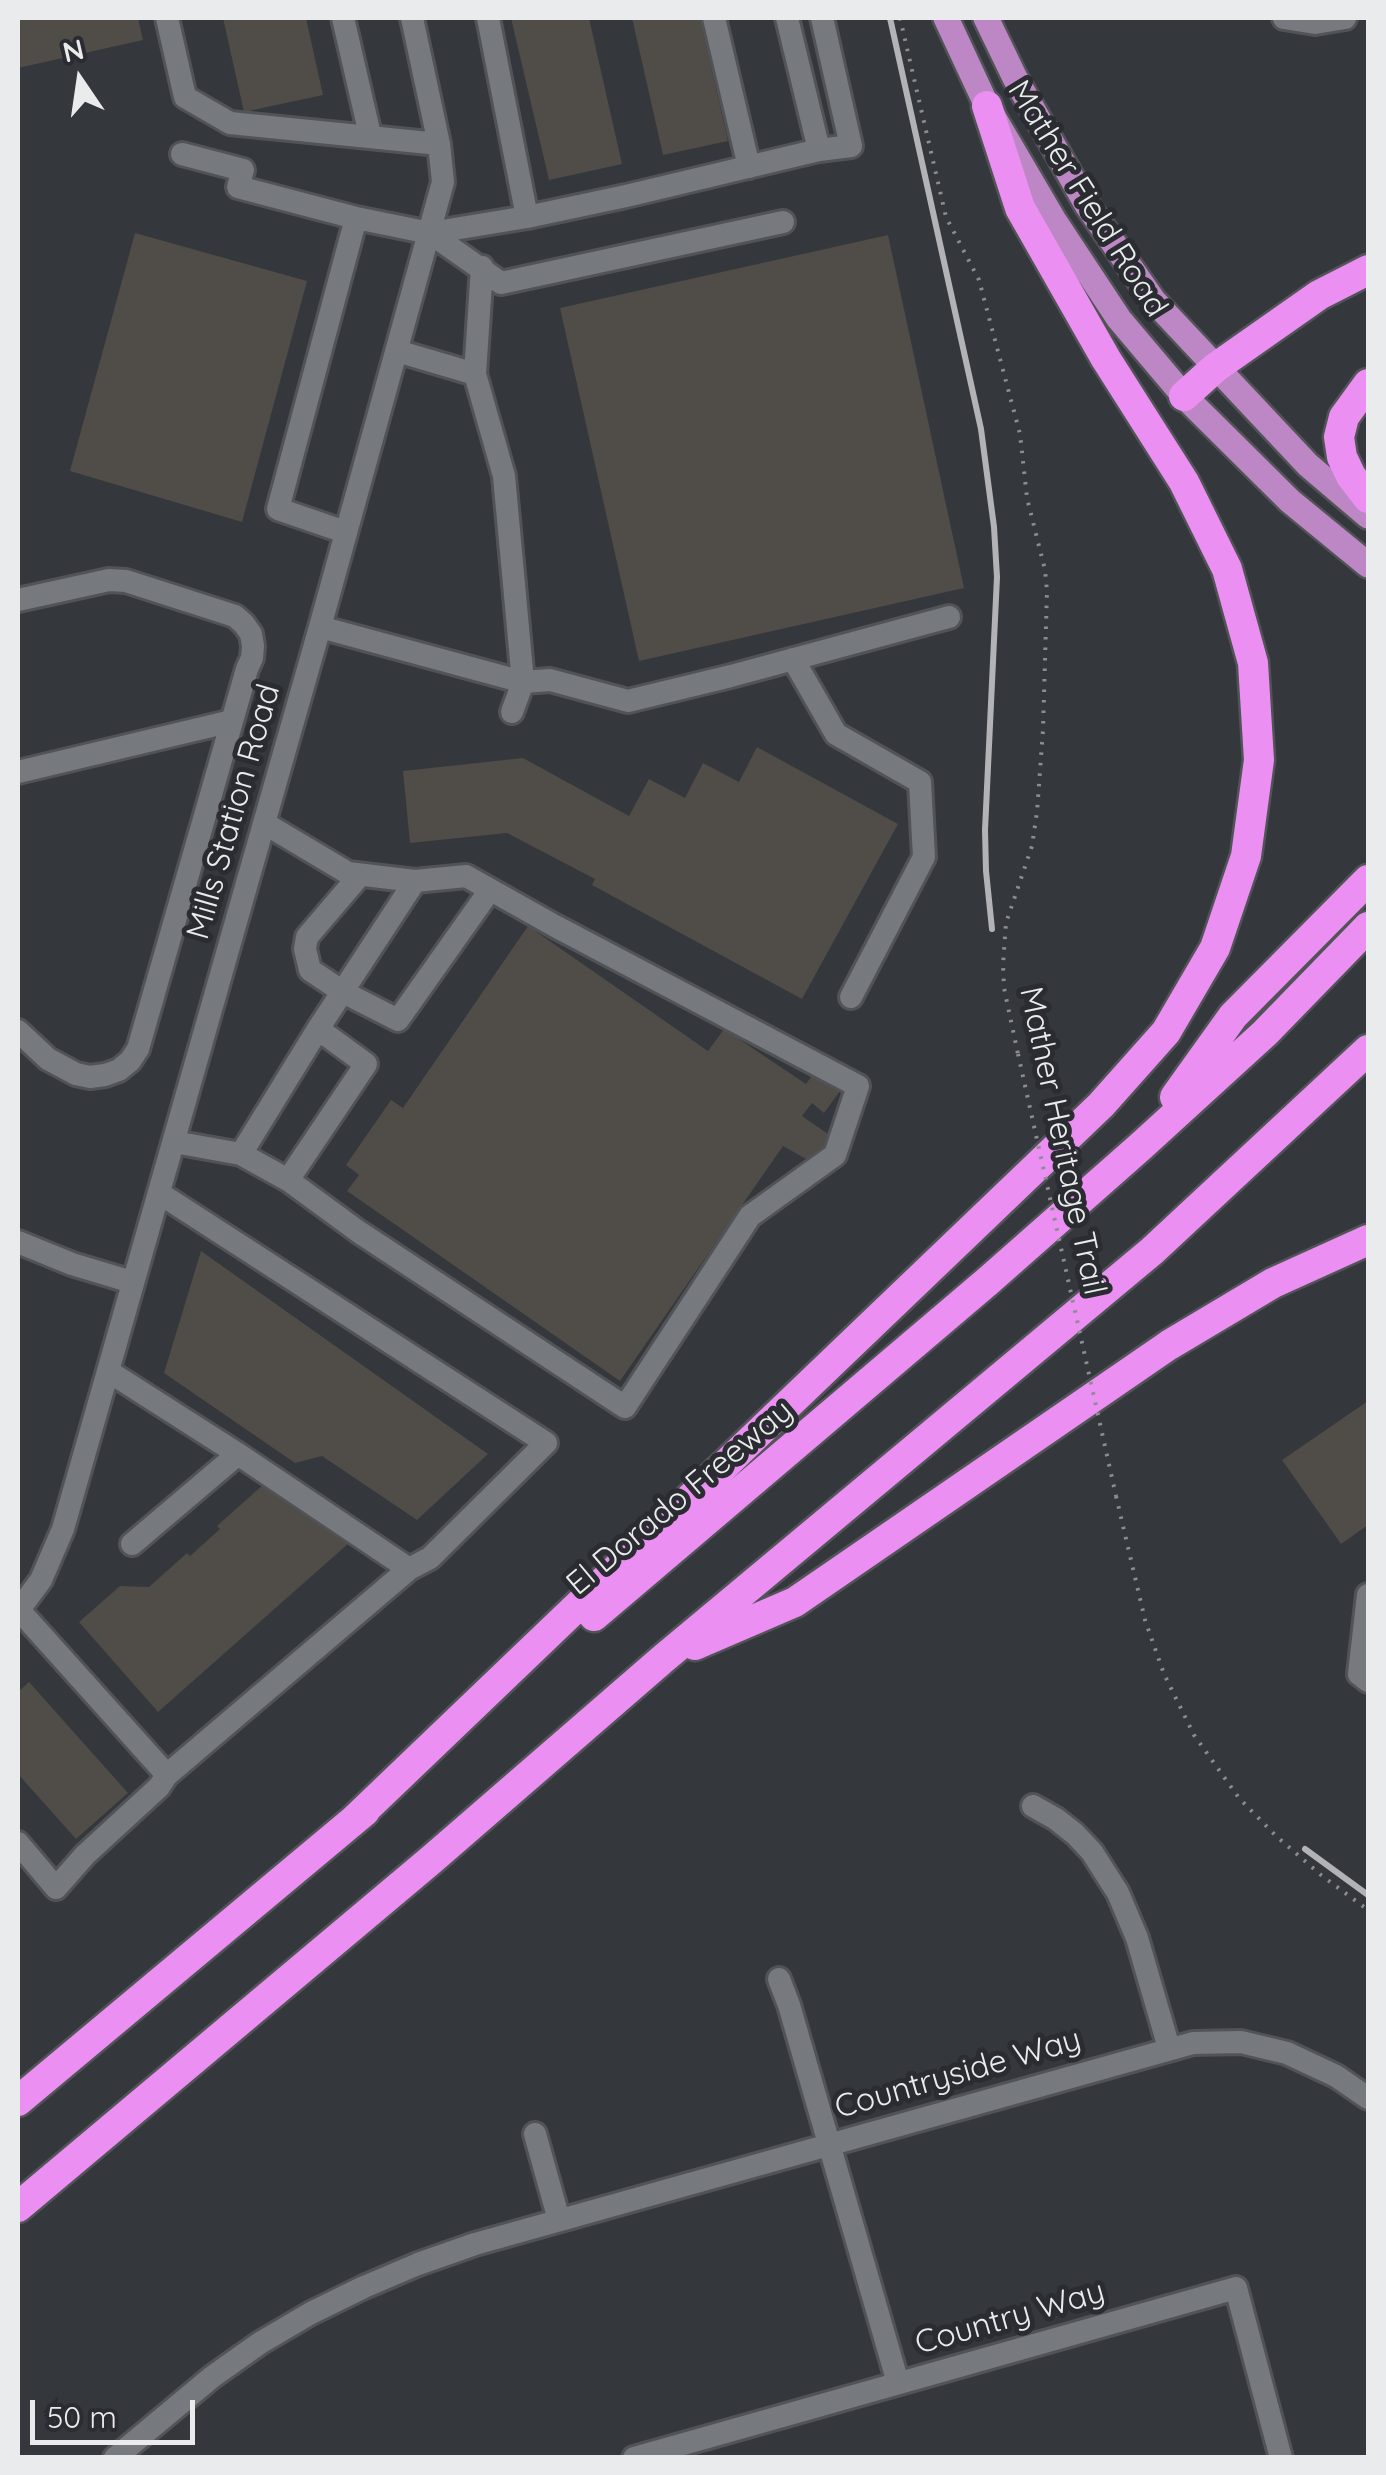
<!DOCTYPE html>
<html>
<head>
<meta charset="utf-8">
<style>
	body { margin:0 }
	#map { position:relative; width:1386px; height:2475px; overflow:hidden; background:#34373b; font-family:Quicksand,sans-serif }
	canvas { display:block }
	.frame { position:absolute; inset:0; border:20px solid #e9ebed; pointer-events:none }
	.north { position:absolute; left:30px; top:30px; width:100px; height:100px; -webkit-text-stroke:8px #2a2c31; paint-order:stroke; rotate:347deg; font-size:28px; font-weight:700; line-height:40px; text-align:center; color:#e9ebed }
	.north::after { content:''; display:block; margin:auto; width:35px; height:45px; background:#e9ebed; clip-path:polygon(50% 0,100% 100%,50% 72%,0 100%) }
	.scale { position:absolute; left:30px; top:2400px; width:165px; height:45px; box-sizing:border-box; border:5px solid #e9ebed; border-top:0; padding-left:12px; font-size:30px; line-height:35px; white-space:nowrap; color:#e9ebed; -webkit-text-stroke:8px #2a2c31; paint-order:stroke }
</style>
</head>
<body>
<div id="map">
<canvas width="1386" height="2475"></canvas>
<div class="frame"></div>
<div class="north">N</div>
<div class="scale">50 m</div>
</div>
<script>
const context = document.querySelector('canvas').getContext('2d');
context.lineJoin = 'round';
function paint(path, color) { context.fillStyle = color; context.fill(path, 'evenodd'); }
const poly = rows => new Path2D(rows.map(r => 'M' + r).join(''));
function trace(path, color, width, dash) { context.strokeStyle = color; context.lineWidth = width; context.lineCap = dash ? 'butt' : 'round'; context.setLineDash(dash || []); context.stroke(path); }
function label(font, color, halo, rows, align = 'center') {
  context.font = font + ' Quicksand,sans-serif'; context.lineWidth = 10; context.setLineDash([]); context.textBaseline = 'middle'; context.strokeStyle = halo; context.fillStyle = color; for (const [text, x, y, turn = 0] of rows) {
    context.save(); context.translate(x, y); context.rotate((+turn || 0) * Math.PI / 180); context.textAlign = isNaN(turn) ? turn : align; if (halo) context.strokeText(text, 0, 0); context.fillText(text, 0, 0); context.restore();
  }
}
paint(poly([
	[18,18,138,18,143,40,18,68],
	[223,18,306,18,323,95,244,112],
	[511,18,589,18,622,164,549,180],
	[632,18,700,18,728,141,663,155],
	[135,233,307,281,242,522,70,471],
	[888,235,964,588,639,661,560,308],
	[757,747,898,824,802,999,592,885,595,879,507,833,410,843,403,771,523,758,629,816,649,779,685,798,703,763,739,782],
	[528,926,708,1051,724,1029,806,1084,813,1074,840,1091,824,1113,812,1103,802,1116,831,1136,813,1163,783,1146,620,1381,347,1191,359,1175,346,1165,391,1100,403,1108],
	[201,1251,488,1454,417,1520,322,1456,295,1463,164,1373],
	[1368,1401,1368,1525,1341,1544,1282,1460],
	[265,1483,349,1543,158,1712,79,1622,120,1586,149,1587,187,1553,190,1556,220,1529,217,1526],
	[29,1682,128,1793,76,1839,18,1774,18,1692]
]), '#504c48');
const minor = poly([
	[167,18,185,97,230,123,439,144],
	[343,18,370,135],
	[488,18,527,217],
	[714,18,749,167],
	[787,18,819,150],
	[1284,18,1315,23,1345,18],
	[182,154,243,170,238,187,356,218,430,233,527,217,626,196,819,150,851,146,822,18],
	[430,233,501,283,783,222],
	[482,267,475,374,504,476,523,682,512,712],
	[397,351,475,374],
	[345,532,278,509,356,218],
	[18,600,109,580,126,581,235,616,244,624,251,634,253,646,252,658,247,669,138,1049,130,1061,119,1070,105,1075,90,1077,76,1074,48,1059,18,1031],
	[320,627,523,682,550,680,628,701,731,676,949,617],
	[793,659,836,734,920,782,924,857,851,997],
	[18,772,232,721],
	[360,875,307,937,305,949,310,970,343,992,398,1020,490,890],
	[174,1142,241,1154,288,1180,359,1232,625,1407,750,1216,835,1155,858,1086,555,926,466,876,415,881,348,873,264,823],
	[241,1154,318,1029,415,881],
	[288,1180,366,1064,318,1029],
	[18,1242,72,1264,132,1282],
	[108,1371,238,1454,409,1569],
	[132,1544,238,1454],
	[1368,1595,1359,1674,1368,1681],
	[19,1610,167,1775],
	[18,1611,41,1580,63,1529,320,627,443,182,439,144,412,18],
	[1033,1806,1056,1819,1075,1834,1092,1852,1118,1893,1137,1938,1169,2048],
	[18,1843,56,1888,85,1855,159,1787,167,1775,409,1569,430,1558,546,1443,159,1193],
	[779,1979,789,2005,898,2383],
	[535,2134,559,2220],
	[115,2458,212,2377,260,2343,311,2313,364,2287,418,2264,475,2244,1193,2043,1241,2042,1287,2053,1336,2076,1368,2098],
	[634,2458,1236,2288,1281,2458]
]);
const major = poly([
	[946,18,987,106,1055,222,1119,319,1184,396,1290,501,1368,565],
	[986,18,1015,78,1087,205,1153,300,1308,465,1368,516]
]);
const highway = poly([
	[1368,384,1344,417,1339,437,1342,457,1351,476,1368,498],
	[1184,396,1215,368,1319,295,1368,270],
	[1175,1097,1233,1016,1368,880],
	[594,1616,988,1281,1140,1147,1265,1033,1368,927],
	[695,1645,795,1602,1169,1345,1273,1283,1368,1240],
	[352,1822,1101,1105,1166,1032,1215,948,1246,856,1259,760,1253,663,1227,569,1184,482,1106,359,1020,208,987,106],
	[18,2101,365,1811],
	[18,2207,431,1860,664,1658,1152,1251,1368,1050]
]);
trace(minor, '#515357', 28);
trace(major, '#515357', 30);
trace(highway, '#515357', 35);
trace(poly([
	[900,18,946,217,979,280,1020,434,1027,498,1045,570,1047,591,1043,730,1037,812,1032,846,1006,923,1003,965,1004,988,1018,1054],
	[1116,1496,1145,1620,1164,1674,1194,1735,1239,1798,1275,1835,1321,1875,1368,1910]
]), '#8b8d90', 4, [2.5, 8]);
trace(minor, '#76797e', 22);
trace(major, '#bd86c4', 25);
trace(highway, '#ec8ff2', 30);
trace(poly([
	[890,18,981,429,994,527,997,577,985,830,986,871,992,929],
	[1305,1849,1368,1895]
]), '#b1b3b6', 6);
trace(poly([
	[1018,1054,1116,1496]
]), '#8b8d90', 4, [2.5, 8]);
label('32px', '#e9ebed', '#2a2c31', [
	["Mather Field Road",1087,199,58],
	["Mills Station Road",234,812,-74],
	["Mather Heritage Trail",1062,1141,78],
	["El Dorado Freeway",680,1498,-40],
	["Countryside Way",958,2074,-16],
	["Country Way",1010,2318,-16]
]);
</script>
</body>
</html>
